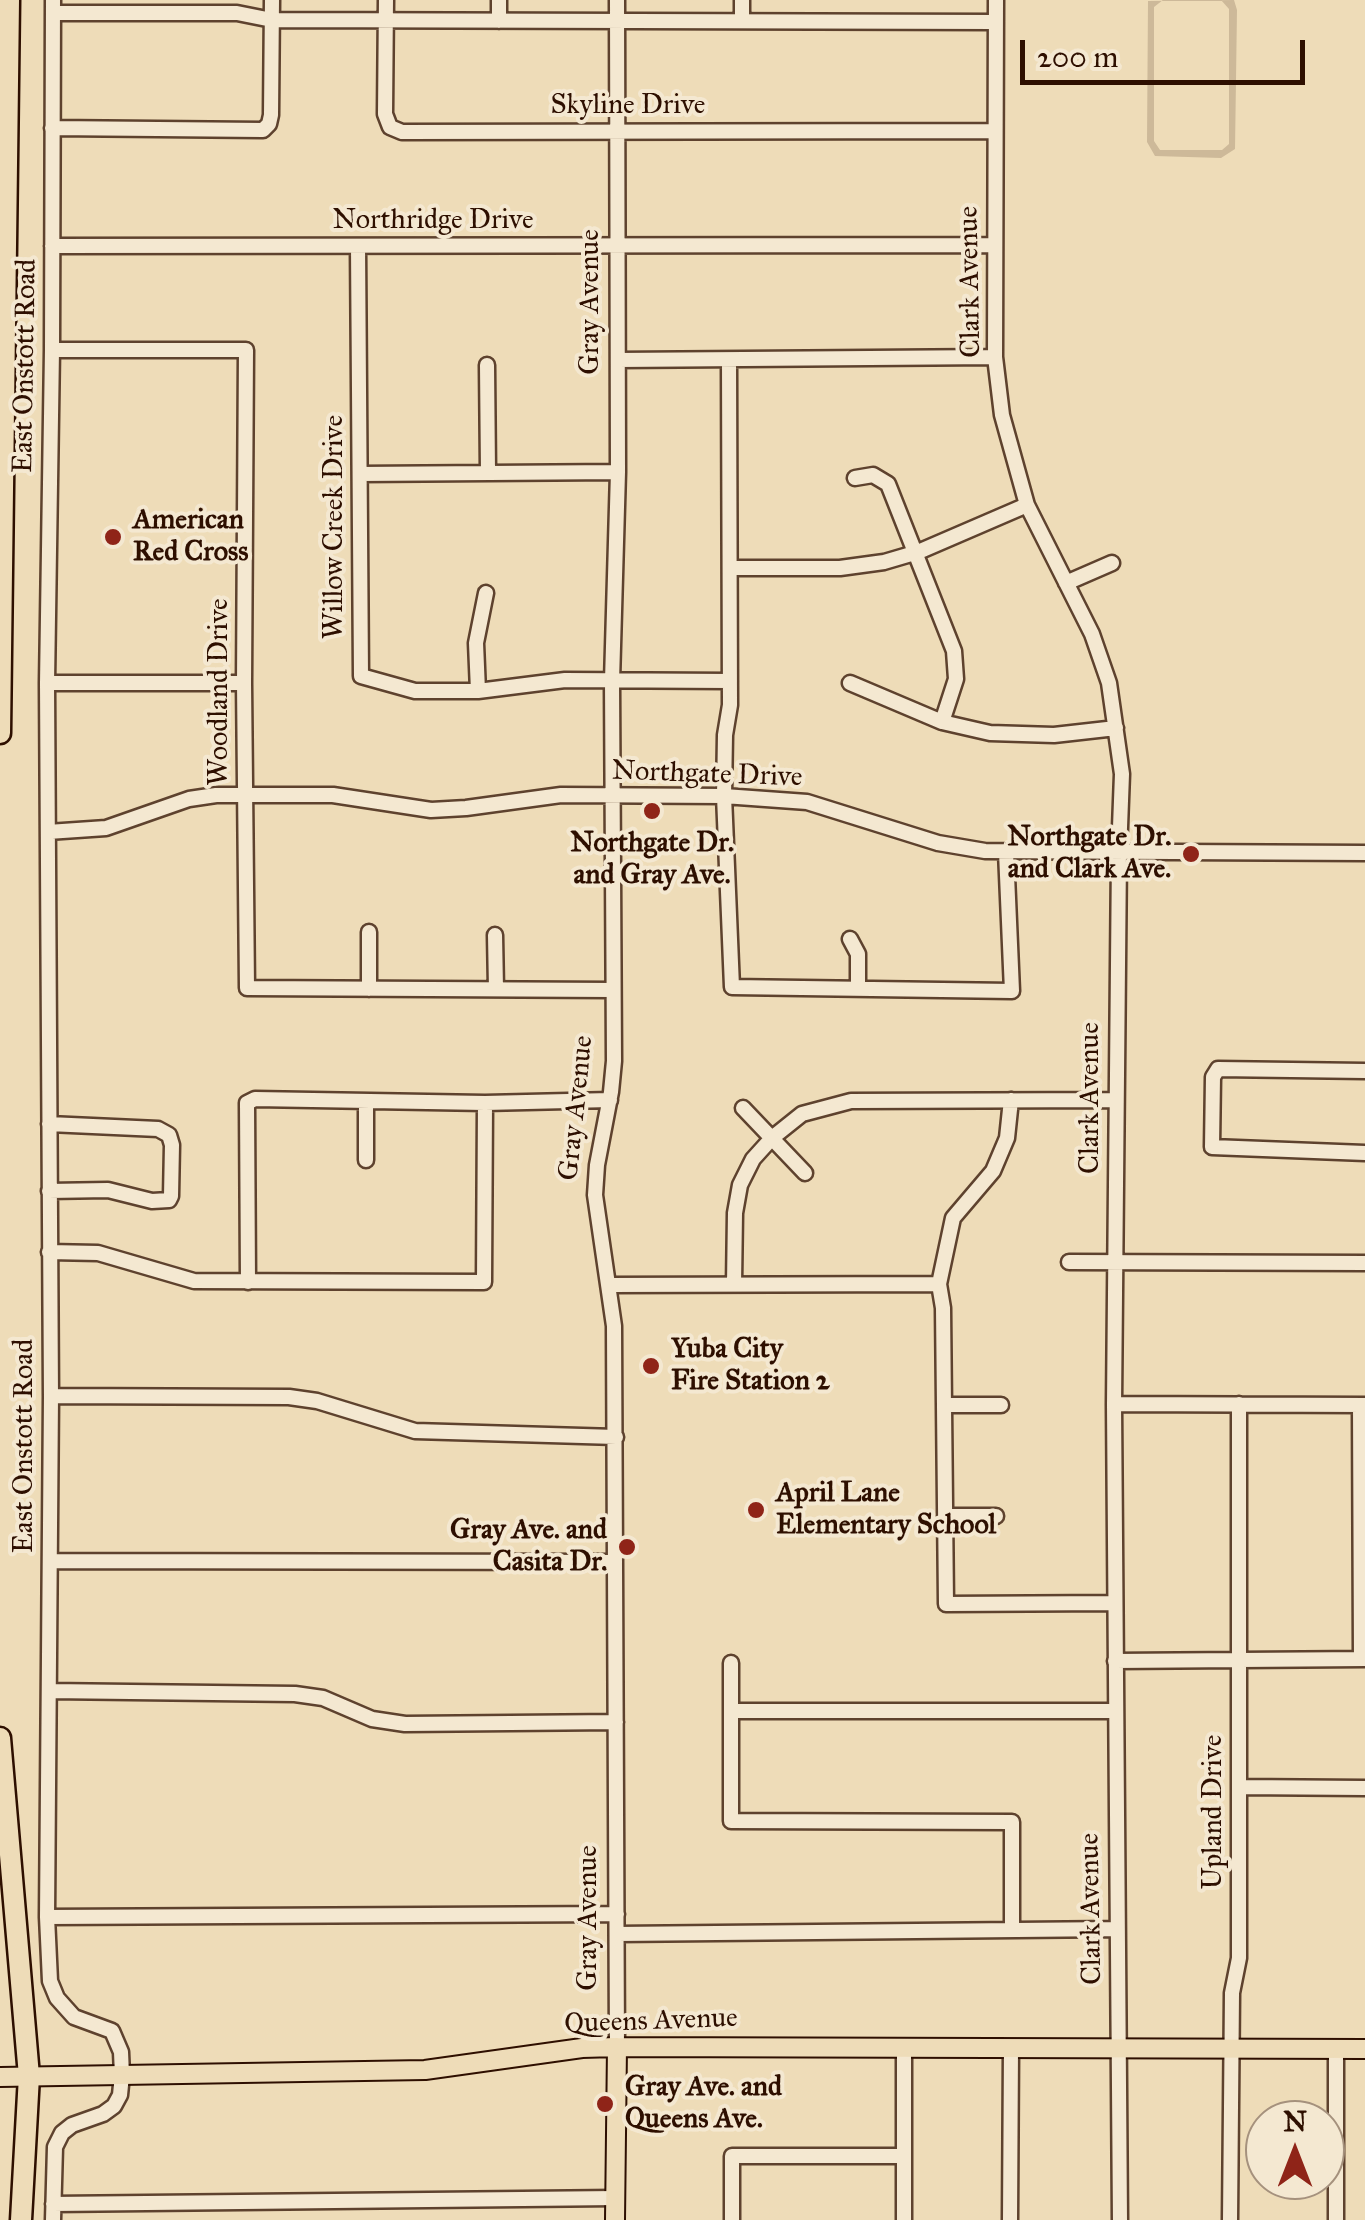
<!DOCTYPE html>
<html>
<head>
<meta charset="utf-8">
<style>
	body { margin:0 }
	#map { position:relative; width:1365px; height:2220px; overflow:hidden; background:#eedcb8; font-family:"IM FELL Great Primer",serif }
	canvas { display:block }
	.north { position:absolute; left:1245px; top:2100px; width:100px; height:100px; box-sizing:border-box; background:#f4e8d1; border:2px solid #a5917d; border-radius:50%; rotate:0deg; font-size:28px; font-weight:700; line-height:40px; text-align:center; color:#2e0f00 }
	.north::after { content:''; display:block; margin:auto; width:35px; height:45px; background:#8f2418; clip-path:polygon(50% 0,100% 100%,50% 72%,0 100%) }
	.scale { position:absolute; left:1020px; top:40px; width:285px; height:45px; box-sizing:border-box; border:5px solid #2e0f00; border-top:0; padding-left:12px; font-size:30px; line-height:35px; white-space:nowrap; color:#2e0f00; -webkit-text-stroke:8px #f4e8d1; paint-order:stroke }
</style>
</head>
<body>
<div id="map">
<canvas width="1365" height="2220"></canvas>
<div class="north">N</div>
<div class="scale">200 m</div>
</div>
<script>
const context = document.querySelector('canvas').getContext('2d');
context.lineJoin = 'round';
function paint(path, color) { context.fillStyle = color; context.fill(path, 'evenodd'); }
const poly = rows => new Path2D(rows.map(r => 'M' + r).join(''));
function trace(path, color, width, dash) { context.strokeStyle = color; context.lineWidth = width; context.lineCap = dash ? 'butt' : 'round'; context.setLineDash(dash || []); context.stroke(path); }
function label(font, color, halo, rows, align = 'center') {
  context.font = font + ' "IM FELL Great Primer",serif'; context.lineWidth = 8; context.setLineDash([]); context.textBaseline = 'middle'; context.strokeStyle = halo; context.fillStyle = color; for (const [text, x, y, turn = 0] of rows) {
    context.save(); context.translate(x, y); context.rotate((+turn || 0) * Math.PI / 180); context.textAlign = isNaN(turn) ? turn : align; if (halo) context.strokeText(text, 0, 0); context.fillText(text, 0, 0); context.restore();
  }
}
paint(poly([
	[1234,0,1237,10,1235,149,1221,158,1155,156,1147,142,1148,1],
	[1221,0,1229,9,1229,144,1222,150,1160,150,1154,141,1154,7,1163,0]
]), '#cdb999');
const minor = poly([
	[53,0,52,350,47,683,51,1396,47,1917,50,1981,57,1998,74,2017,112,2031,121,2052,122,2075,120,2095,114,2106,103,2114,72,2125,62,2133,55,2147,53,2220],
	[386,0,385,114,390,127,402,132,995,131],
	[499,0,499,21],
	[617,0,618,472,612,681,614,1061,611,1092,597,1165,595,1195,614,1326,617,2047],
	[742,0,742,21],
	[996,0,995,357,1002,415,1027,505,1092,634,1109,683,1122,774,1119,854,1114,1404,1120,2220],
	[53,13,237,13,272,20,996,22],
	[52,128,263,130,269,124,271,115,272,0],
	[52,246,994,245],
	[358,246,361,676,415,691,478,691,565,680,730,681],
	[52,350,246,350,244,683,247,988,613,990],
	[618,360,995,357],
	[729,360,730,705,725,735,724,796,732,987,1012,991,1006,852],
	[487,365,488,472],
	[360,474,618,472],
	[855,478,873,475,888,484,954,651,956,679,942,722],
	[730,568,840,568,884,562,918,552,1027,505],
	[1066,583,1112,563],
	[47,683,244,683],
	[850,683,942,722,990,733,1054,735,1116,728],
	[478,691,476,643,486,593],
	[48,832,106,828,189,799,216,795,333,795,431,810,466,808,561,795,724,796,807,802,938,843,985,851,1365,853],
	[369,932,369,989],
	[495,935,496,989],
	[850,939,858,954,858,989],
	[1365,1071,1218,1069,1213,1077,1212,1147,1365,1153],
	[1011,1100,1007,1138,993,1171,953,1218,939,1284,943,1308,946,1604,1114,1603],
	[366,1101,366,1160],
	[743,1108,805,1173],
	[49,1124,158,1129,169,1135,172,1145,171,1196,169,1200,152,1201,108,1190,49,1191],
	[49,1252,98,1253,194,1281,484,1282,485,1103],
	[1069,1262,1365,1263],
	[248,1282,247,1103,255,1099,485,1103,610,1100],
	[734,1284,735,1213,740,1185,753,1159,772,1138,802,1114,851,1101,1116,1100],
	[610,1285,939,1284],
	[51,1396,289,1397,317,1401,415,1431,616,1437],
	[1114,1404,1365,1405],
	[944,1405,1001,1405],
	[1360,1405,1361,1659],
	[945,1516,996,1516],
	[51,1561,615,1562],
	[1115,1661,1365,1659],
	[731,1663,731,1821,1012,1822,1012,1929],
	[49,1691,295,1694,323,1698,372,1719,405,1724,616,1722],
	[731,1711,1115,1711],
	[1239,1787,1365,1788],
	[47,1917,617,1914],
	[617,1934,1116,1929],
	[904,2047,904,2220],
	[1336,2049,1336,2220],
	[53,2204,616,2198],
	[732,2220,732,2156,904,2156],
	[1010,2220,1011,2048],
	[1230,2220,1232,1993,1239,1958,1239,1404]
]);
const major = poly([
	[0,2077,425,2070,582,2048,617,2047,1365,2049],
	[615,2220,617,2047]
]);
const highway = poly([
	[0,733,9,0],
	[0,1738,29,2076,21,2220]
]);
trace(minor, '#5e422e', 19);
trace(major, '#2e0f00', 22);
trace(highway, '#2e0f00', 25);
trace(minor, '#f4e8d1', 14);
trace(major, '#eedcb8', 18);
trace(highway, '#eedcb8', 20);
for (const [x, y, r, color] of [
	[113,537,10,"#8f2418"],
	[652,811,10,"#8f2418"],
	[1191,854,10,"#8f2418"],
	[651,1366,10,"#8f2418"],
	[756,1510,10,"#8f2418"],
	[627,1547,10,"#8f2418"],
	[605,2104,10,"#8f2418"]
]) { const dot = new Path2D(); dot.arc(x, y, r, 0, 2 * Math.PI); context.fillStyle = color; context.fill(dot); trace(dot, '#f4e8d1', 4); }
label('28px', '#2e0f00', '#f4e8d1', [
	["Skyline Drive",628,106],
	["Northridge Drive",433,221],
	["Clark Avenue",971,282,-91],
	["Gray Avenue",591,302,-90],
	["East Onstott Road",26,366,-89],
	["Willow Creek Drive",335,527,-90],
	["Woodland Drive",220,692,-90],
	["Northgate Drive",707,775,2],
	["Clark Avenue",1091,1098,-90],
	["Gray Avenue",577,1108,-84],
	["East Onstott Road",25,1446,-90],
	["Upland Drive",1214,1812,-90],
	["Clark Avenue",1092,1909,-91],
	["Gray Avenue",589,1918,-90],
	["Queens Avenue",651,2022,-2]
]);
label('bold 28px', '#2e0f00', '#f4e8d1', [
	["American",133,521],
	["Red Cross",133,553],
	["Northgate Dr.",1171,838,"right"],
	["and Clark Ave.",1171,870,"right"],
	["Northgate Dr.",652,844,"center"],
	["and Gray Ave.",652,876,"center"],
	["Yuba City",671,1350],
	["Fire Station 2",671,1382],
	["April Lane",776,1494],
	["Elementary School",776,1526],
	["Gray Ave. and",607,1531,"right"],
	["Casita Dr.",607,1563,"right"],
	["Gray Ave. and",625,2088],
	["Queens Ave.",625,2120]
], 'left');
</script>
</body>
</html>
